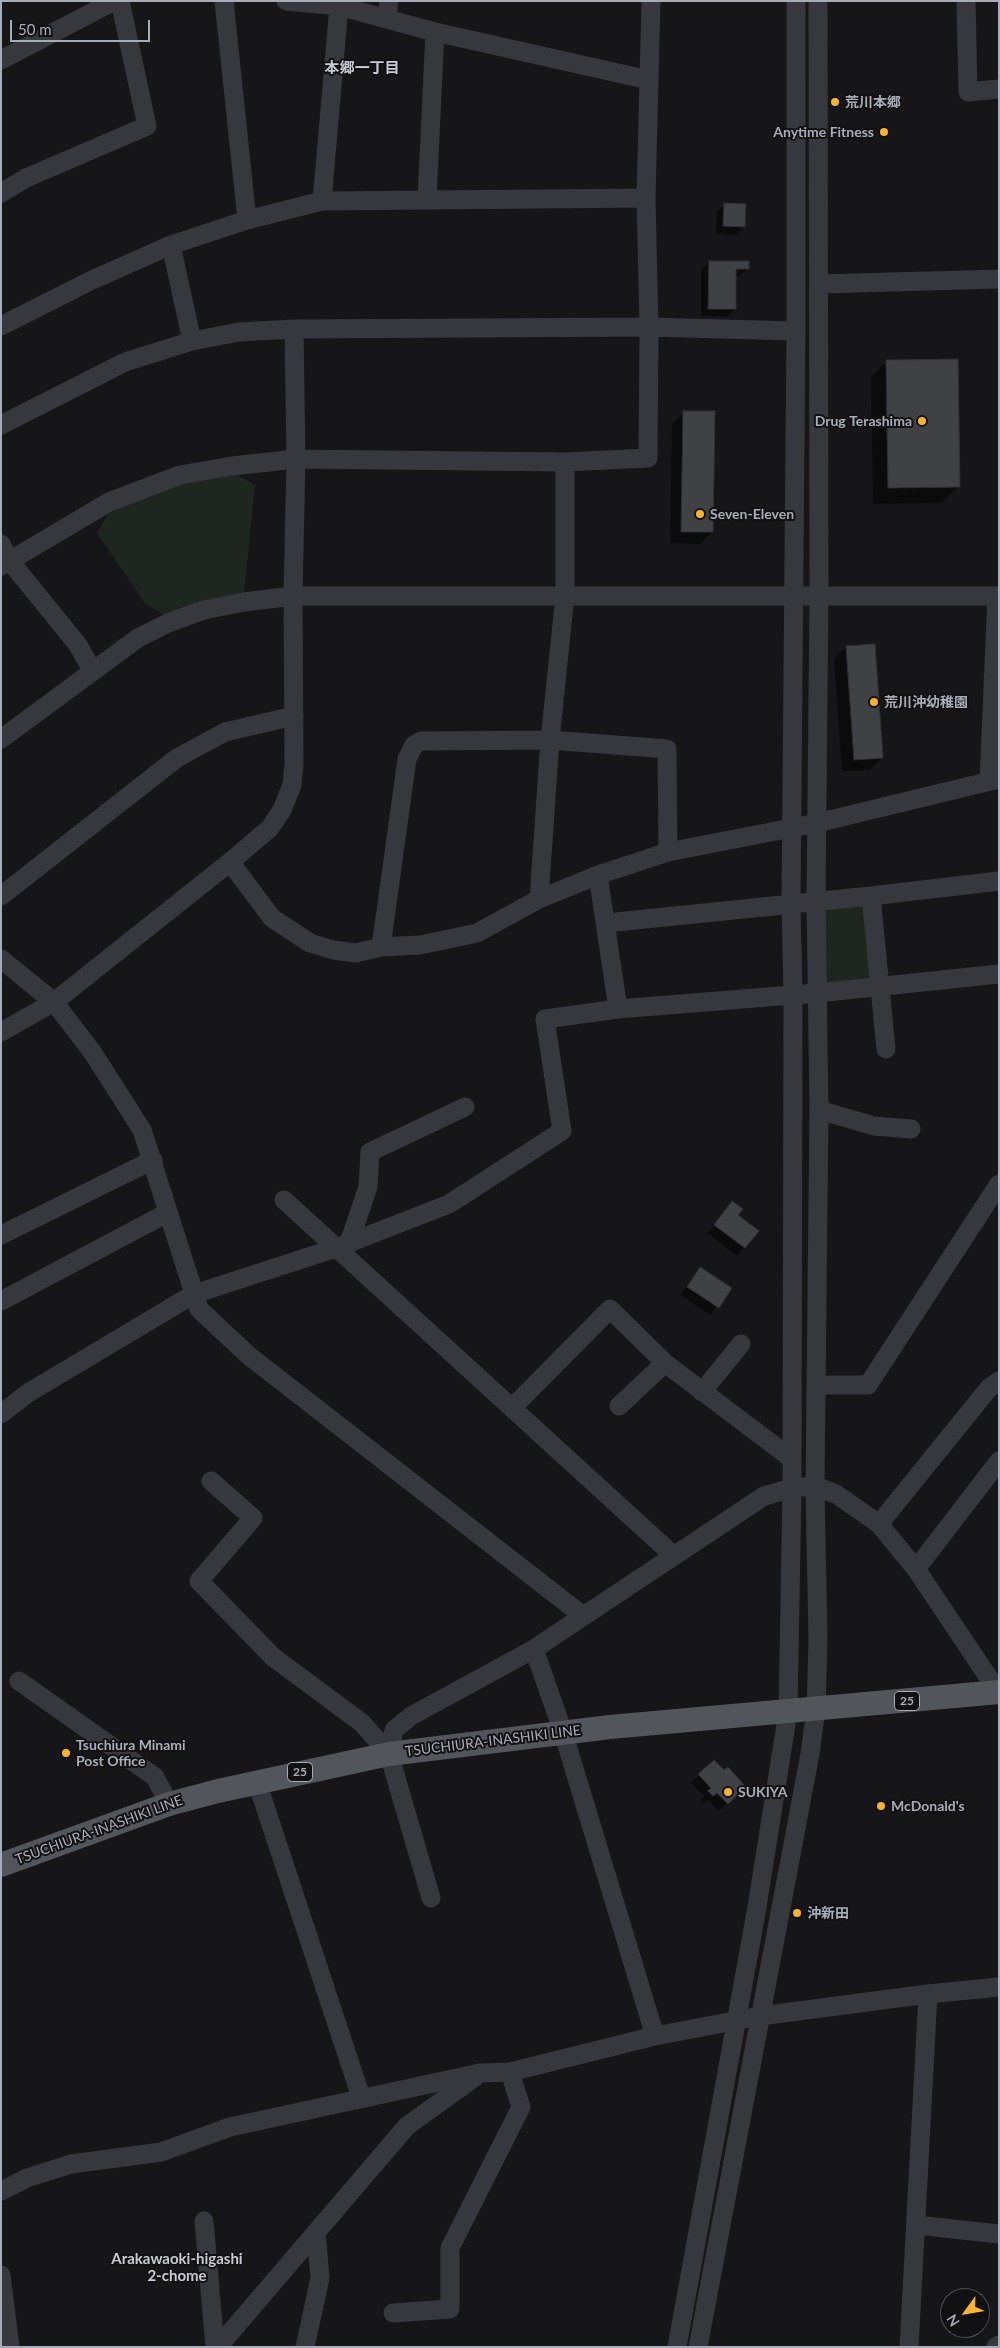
<!DOCTYPE html>
<html>
<head>
<meta charset="utf-8">
<style>
	body { margin:0 }
	#map { position:relative; width:1000px; height:2348px; overflow:hidden; background:#161618; font-family:Lato,sans-serif }
	canvas { display:block }
	.frame { position:absolute; inset:0; border:2px solid #a7acb8; pointer-events:none }
	.north { position:absolute; left:940px; top:2288px; width:50px; height:50px; box-sizing:border-box; background:#111113; border:1px solid #4d4f55; border-radius:50%; rotate:238deg; font-size:14px; font-weight:700; line-height:20px; text-align:center; color:#a7acb8 }
	.north::after { content:''; display:block; margin:auto; width:18px; height:22px; background:#f9b42c; clip-path:polygon(50% 0,100% 100%,50% 72%,0 100%) }
	.scale { position:absolute; left:10px; top:20px; width:140px; height:22px; box-sizing:border-box; border:2px solid #a7acb8; border-top:0; padding-left:6px; font-size:15px; line-height:18px; white-space:nowrap; color:#a7acb8; -webkit-text-stroke:4px #111113; paint-order:stroke }
</style>
</head>
<body>
<div id="map">
<canvas width="1000" height="2348"></canvas>
<div class="frame"></div>
<div class="north">N</div>
<div class="scale">50 m</div>
</div>
<script>
const context = document.querySelector('canvas').getContext('2d');
context.lineJoin = 'round';
function paint(path, color) { context.fillStyle = color; context.fill(path, 'evenodd'); }
const poly = rows => new Path2D(rows.map(r => 'M' + r).join(''));
function trace(path, color, width, dash) { context.strokeStyle = color; context.lineWidth = width; context.lineCap = dash ? 'butt' : 'round'; context.setLineDash(dash || []); context.stroke(path); }
function label(font, color, halo, rows, align = 'center') {
  context.font = font + ' Lato,"Noto Sans JP",sans-serif'; context.lineWidth = 4; context.setLineDash([]); context.textBaseline = 'middle'; context.strokeStyle = halo; context.fillStyle = color; for (const [text, x, y, turn = 0] of rows) {
    context.save(); context.translate(x, y); context.rotate((+turn || 0) * Math.PI / 180); context.textAlign = isNaN(turn) ? turn : align; if (halo) context.strokeText(text, 0, 0); context.fillText(text, 0, 0); context.restore();
  }
}
paint(poly([
	[234,473,255,485,244,594,165,616,145,603,97,533,111,509,182,482],
	[868,900,875,983,821,989,819,905]
]), '#1d261f');
paint(poly([
	[725,204,744,227,736,235,716,234,717,212],
	[709,262,748,268,740,276,735,276,735,309,727,317,701,316,701,270],
	[887,361,958,487,942,503,873,504,871,377],
	[684,412,712,532,700,544,670,543,672,424],
	[846,647,882,758,870,770,842,771,834,659],
	[732,1202,736,1215,757,1231,737,1256,707,1233],
	[700,1268,730,1288,710,1315,680,1295],
	[714,1761,744,1787,719,1811,708,1800,704,1803,701,1800,704,1796,691,1783]
]), '#0007');
const building = poly([
	[724,203,746,204,745,227,723,226,724,203],
	[709,261,749,261,749,269,736,269,736,309,708,309,709,261],
	[958,359,960,487,888,488,886,360,958,359],
	[683,411,715,411,713,532,681,532,683,411],
	[875,644,883,758,854,760,846,646,875,644],
	[732,1201,743,1209,738,1215,759,1231,745,1248,714,1225,732,1201],
	[700,1267,732,1288,719,1308,687,1287,700,1267],
	[714,1760,724,1770,728,1767,746,1787,728,1804,717,1793,713,1796,708,1791,711,1788,698,1774,714,1760]
]);
paint(building, '#404145');
trace(building, '#303034', 1);
trace(poly([
	[224,1,247,220],
	[286,1,339,6,435,32,649,80],
	[966,1,968,92,999,89],
	[387,19,389,1],
	[1,60,114,1],
	[1,193,26,178,147,126,120,1],
	[427,199,435,32],
	[322,201,339,6],
	[171,245,192,341],
	[819,284,999,279],
	[1,326,90,281,171,245,247,220,322,201,646,198],
	[1,425,125,362,192,341,239,332,294,329,649,327,796,331],
	[1,544,9,560,78,645,92,670],
	[1,566,109,502,180,475,232,466,296,459,565,462,648,458,649,327,646,198,651,1],
	[1,739,138,638,168,623,204,610,244,602,293,596,999,596],
	[989,781,997,596],
	[230,862,272,918,310,943,333,950,356,953,381,947,420,945,477,933,539,899,598,875,668,852,817,823,999,779],
	[598,875,618,1009,817,993,999,974],
	[1,896,177,758,225,732,294,716],
	[871,896,999,881],
	[539,899,550,740,565,595,565,462],
	[606,923,871,896,886,1049],
	[381,947,407,759,414,745,421,741,550,740,667,749,668,852],
	[1,959,54,1002,93,1053,142,1130,199,1309,248,1355,582,1615],
	[1,1032,54,1002,230,862,270,828,282,810,292,785,294,763,293,596,296,459,294,329],
	[819,1110,874,1126,911,1129],
	[284,1200,673,1555],
	[1,1235,153,1160],
	[349,1243,368,1187,370,1152,465,1107],
	[1,1301,167,1213],
	[816,1385,868,1385,999,1184],
	[702,1392,741,1344],
	[619,1406,665,1363],
	[512,1408,610,1309,665,1363,792,1459],
	[1,1414,28,1393,194,1294,336,1248,449,1204,562,1131,545,1019,618,1009],
	[211,1481,253,1518,199,1581,273,1657,362,1723,389,1754,431,1898],
	[879,1524,989,1388,999,1381],
	[916,1569,999,1461],
	[534,1649,563,1732,655,2036],
	[19,1681,155,1777,169,1804],
	[389,1754,394,1730,411,1716,534,1649,764,1496,792,1488,815,1486,836,1494,879,1524,916,1569,999,1693],
	[257,1782,361,2097],
	[1,2191,27,2178,71,2164,161,2152,230,2127,480,2073,510,2072,655,2036,760,2016,928,1994,999,1987],
	[204,2221,215,2347],
	[916,2225,999,2234],
	[1,2275,10,2347],
	[393,2313,450,2309,450,2248,521,2107,510,2072],
	[218,2347,407,2126,475,2077],
	[305,2347,320,2278,316,2232],
	[677,2347,756,1913,788,1712,792,1488,793,995,791,903,796,331,796,1],
	[698,2347,810,1754,816,1709,818,1640,815,1486,819,1110,816,901,819,597,818,1],
	[909,2347,928,1994],
	[996,2347,999,2345]
]), '#37383d', 19);
trace(poly([
	[1,1865,169,1804,218,1791,389,1754,610,1727,999,1692]
]), '#52555c', 24);
for (const [x, y, r, color] of [
	[835,102,5,"#f9b42c"],
	[884,132,5,"#f9b42c"],
	[922,421,5,"#f9b42c"],
	[700,514,5,"#f9b42c"],
	[874,702,5,"#f9b42c"],
	[66,1753,5,"#f9b42c"],
	[728,1792,5,"#f9b42c"],
	[881,1806,5,"#f9b42c"],
	[797,1913,5,"#f9b42c"]
]) { const dot = new Path2D(); dot.arc(x, y, r, 0, 2 * Math.PI); context.fillStyle = color; context.fill(dot); trace(dot, '#111113', 2); }
for (const [x, y, w] of [
	[907,1701,25],
	[300,1772,25]
]) { const box = new Path2D(); box.roundRect(x - w / 2, y - 9.5, w, 19, 4); context.fillStyle = '#111113'; context.fill(box); trace(box, '#a7acb8', 1); }
label('bold 12px', '#a7acb8', null, [
	["25",907,1701],
	["25",300,1772]
]);
label('bold 14px', '#a7acb8', '#111113', [
	["荒川本郷",845,102],
	["Anytime Fitness",874,132,"right"],
	["Drug Terashima",912,421,"right"],
	["Seven-Eleven",710,514],
	["荒川沖幼稚園",884,702],
	["Tsuchiura Minami",76,1745],
	["Post Office",76,1761],
	["SUKIYA",738,1792],
	["McDonald's",891,1806],
	["沖新田",807,1913]
], 'left');
label('14px', '#a7acb8', '#111113', [
	["TSUCHIURA-INASHIKI LINE",493,1741,-7],
	["TSUCHIURA-INASHIKI LINE",99,1830,-20]
]);
label('bold 15px', '#c8cbd4', '#111113', [
	["本郷一丁目",362,68],
	["Arakawaoki-higashi",177,2259],
	["2-chome",177,2276]
]);
</script>
</body>
</html>
